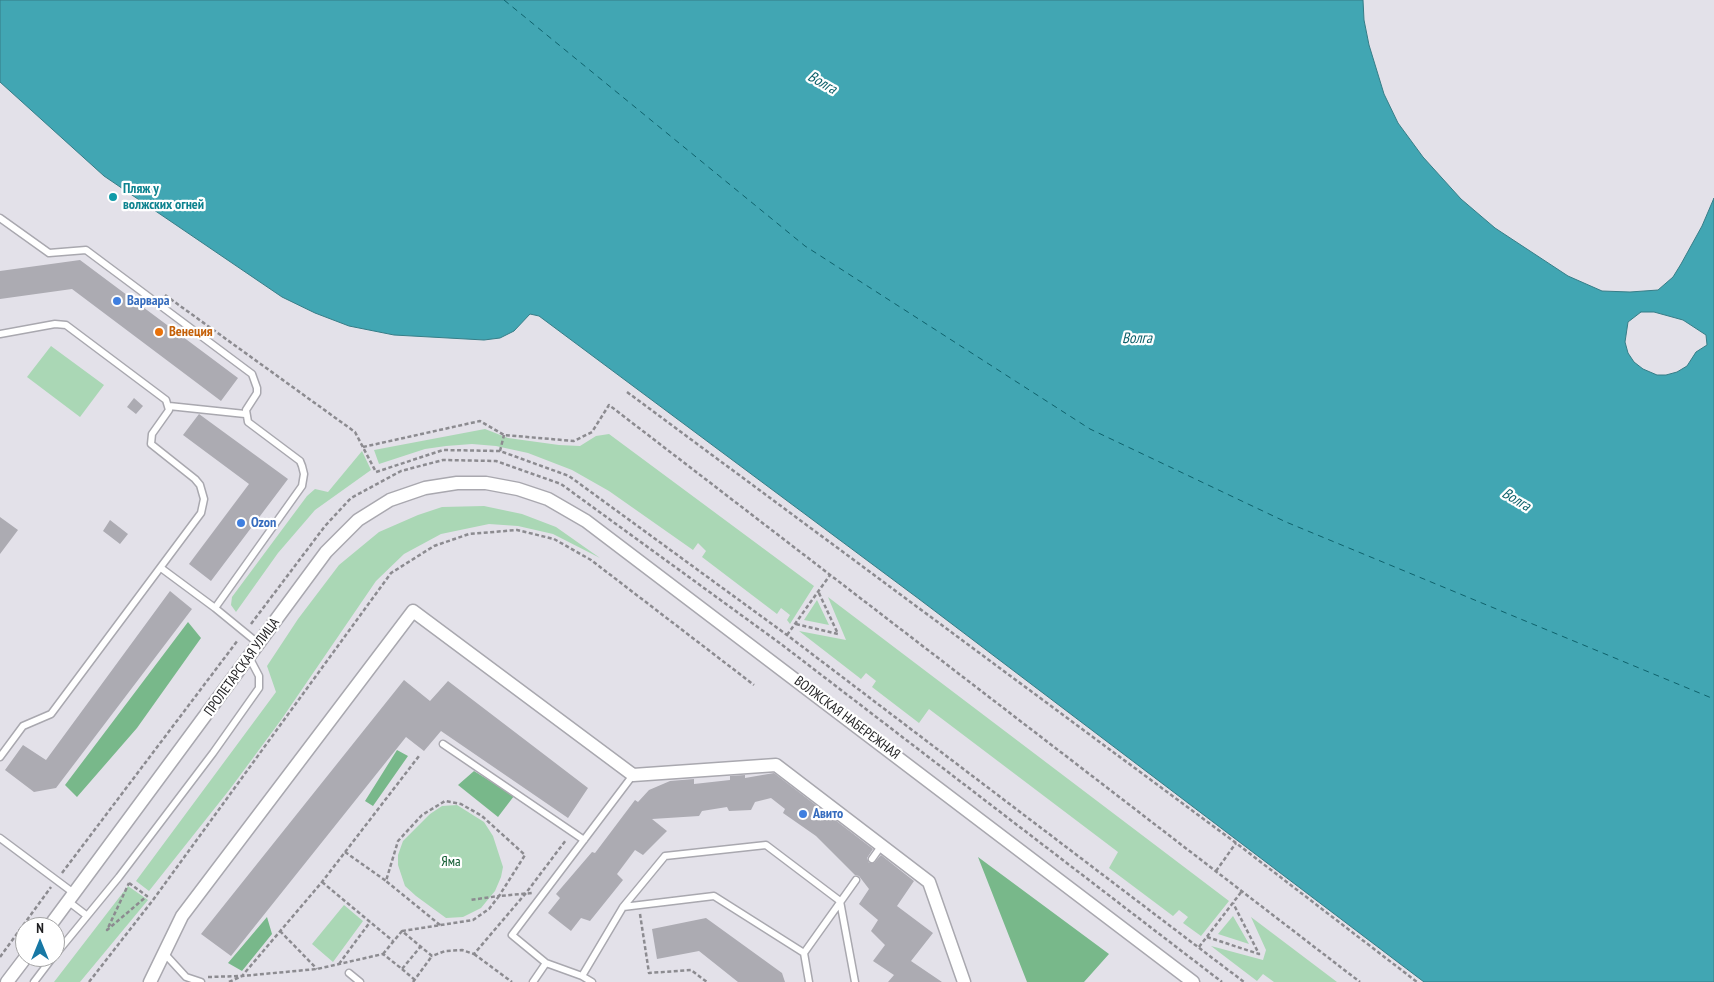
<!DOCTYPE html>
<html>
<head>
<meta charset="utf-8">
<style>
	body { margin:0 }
	#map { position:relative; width:1714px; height:982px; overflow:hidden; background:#e3e1e9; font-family:"PT Sans Narrow",sans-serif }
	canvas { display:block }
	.north { position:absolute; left:15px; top:917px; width:50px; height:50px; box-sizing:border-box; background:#fff; border:1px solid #a5a5a6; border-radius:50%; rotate:0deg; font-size:14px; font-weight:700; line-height:20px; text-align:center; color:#1e1e20 }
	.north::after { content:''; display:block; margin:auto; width:18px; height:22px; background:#1778a5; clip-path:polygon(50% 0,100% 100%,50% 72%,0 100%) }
</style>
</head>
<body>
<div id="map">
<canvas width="1714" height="982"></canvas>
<div class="north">N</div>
</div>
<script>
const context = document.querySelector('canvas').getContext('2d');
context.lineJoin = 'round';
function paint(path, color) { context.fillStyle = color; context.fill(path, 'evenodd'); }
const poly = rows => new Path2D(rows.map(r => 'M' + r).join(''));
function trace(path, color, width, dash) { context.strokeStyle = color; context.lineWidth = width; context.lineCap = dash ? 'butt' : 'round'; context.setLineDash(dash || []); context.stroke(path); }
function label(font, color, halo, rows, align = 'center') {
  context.font = font + ' "PT Sans Narrow",sans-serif'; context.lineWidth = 4.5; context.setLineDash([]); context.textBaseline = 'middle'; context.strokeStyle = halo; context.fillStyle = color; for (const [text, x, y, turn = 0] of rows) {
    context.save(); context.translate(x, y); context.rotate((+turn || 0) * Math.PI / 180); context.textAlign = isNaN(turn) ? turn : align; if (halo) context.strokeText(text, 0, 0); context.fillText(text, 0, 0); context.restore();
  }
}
paint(poly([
	[51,346,104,385,80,417,27,377],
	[485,429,508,438,559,445,580,446,596,436,609,434,814,586,790,624,787,620,790,615,781,608,777,614,702,557,706,551,698,543,693,550,609,491,572,470,528,453,496,446,472,444,446,446,425,449,379,464,374,450],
	[362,451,371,470,315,510,278,553,236,612,231,605,232,597,307,496,315,489,328,492],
	[484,506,522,514,556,527,600,558,553,534,518,526,489,524,441,534,404,554,376,581,281,720,230,789,149,891,136,881,276,692,267,666,298,619,339,565,379,532,418,515,442,507],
	[828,597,1229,901,1201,936,1183,923,1188,917,1179,910,1173,916,1109,868,1118,852,929,709,919,723,872,687,876,681,866,673,861,679,799,631,846,640],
	[817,600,829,625,804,620],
	[457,805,484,822,493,836,503,867,501,877,495,891,481,908,463,917,446,918,416,896,405,886,398,865,398,855,403,841,430,814,442,806],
	[128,886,148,900,80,982,54,982],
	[344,905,363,921,333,962,312,944],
	[1233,916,1249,944,1218,934],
	[1251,917,1337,982,1274,982,1263,974,1257,981,1211,946,1263,960,1266,950]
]), '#aad7b5');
paint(poly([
	[188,622,201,638,137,728,77,797,65,785],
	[397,750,408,756,373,806,365,801],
	[474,771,514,796,498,817,458,785],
	[978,857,1109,954,1084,982,1027,982],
	[267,917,272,934,242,971,228,963]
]), '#78b88a');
const water = poly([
	[0,0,1363,0,1364,20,1369,45,1384,94,1398,123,1423,157,1461,199,1495,228,1568,276,1602,291,1630,292,1658,290,1673,277,1681,264,1702,226,1714,198,1714,982,1424,982,919,599,539,316,530,314,514,331,500,338,484,340,394,335,349,326,315,313,282,297,104,176,0,82,0,0],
	[1641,312,1654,312,1683,320,1706,335,1707,345,1696,352,1687,366,1677,372,1666,375,1657,375,1643,369,1634,362,1628,353,1625,342,1628,322,1641,312]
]);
paint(water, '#41a6b3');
trace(water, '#367d87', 1);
trace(poly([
	[504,0,805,246,1090,429,1286,522,1714,699]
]), '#0f626c', 1, [6, 5]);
paint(poly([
	[80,260,238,378,221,401,72,289,0,299,0,271],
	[134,398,143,406,136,414,127,407],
	[199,414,288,479,211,581,189,564,249,484,183,435],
	[0,517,18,530,0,554],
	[110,520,128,534,120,544,103,531],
	[170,591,192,609,56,788,34,792,5,770,23,745,46,760],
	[404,680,430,701,448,681,588,788,568,818,441,731,424,751,406,737,231,956,201,934],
	[774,773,873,849,867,858,869,863,874,863,881,855,914,881,897,906,933,933,911,961,942,982,888,982,894,975,873,961,885,945,871,931,878,920,859,904,869,889,859,876,855,875,816,836,783,813,785,809,771,798,755,802,751,810,729,811,727,807,702,811,699,816,652,819,667,831,643,855,635,850,617,874,623,880,590,921,581,918,571,931,548,913,560,898,556,894,592,852,595,853,635,800,638,802,649,790,670,781,694,779,694,784,730,780,730,776,745,775,745,778],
	[706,918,782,973,785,982,738,982,699,951,657,959,652,929]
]), '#acabb2');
const service = poly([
	[0,218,49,253,86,250,252,374,257,388,257,393,246,410,248,422,300,461,302,466,304,474,302,486,215,608,161,568],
	[0,334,55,324,66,325,166,400,169,410,152,434,151,444,195,479,200,485,204,499,201,513,51,714,23,726,0,757],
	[169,406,245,414],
	[215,608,259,644],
	[443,744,584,840],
	[0,838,75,894],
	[872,859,882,845],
	[69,902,86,915],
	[623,907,714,896,804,953],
	[164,953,186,977,201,982],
	[55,955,119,877,213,753,259,688,259,676,249,657],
	[349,973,360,982],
	[582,976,623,907,665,856,766,845,840,901,855,982],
	[34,982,53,957],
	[533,982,546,963],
	[592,982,582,976,546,963,512,935,633,775],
	[809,982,804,953,856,880]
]);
const minor = poly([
	[49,927,326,552,358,520,390,500,425,488,457,483,486,483,518,489,548,499,586,521,1193,982],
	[7,982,26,957],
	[150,982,182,916,413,611,633,775,776,765,929,882,964,982]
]);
trace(service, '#a9a8af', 9);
trace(minor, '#a9a8af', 15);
trace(poly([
	[165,295,355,432,376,472,443,450,500,451,569,476,787,635,1244,982],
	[627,392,1236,843,1417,982],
	[363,447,480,421,504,435,574,441,592,432,609,405,1360,982],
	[500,451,504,435],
	[251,624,325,526,351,498,401,471,443,460,496,461,561,484,781,644,1222,982],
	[796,624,838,634,818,591],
	[787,635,830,575],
	[345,852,386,881],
	[1216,871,1236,843],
	[62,873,238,640],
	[322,882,393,941],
	[129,883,147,896,107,930,129,883],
	[640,914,649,973,691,970,707,982],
	[440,925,386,881,398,841,422,815,445,801,461,804,482,816,525,855,499,896,470,900],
	[280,931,317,969],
	[402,931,473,920,489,909,499,896,532,893],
	[1207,937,1259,954,1233,903],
	[1199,947,1242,891],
	[383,954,402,931,432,956,445,951,462,950,474,954,526,893,566,840],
	[474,954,512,982],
	[0,957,51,887],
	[339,964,370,922],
	[402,969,415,980],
	[208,977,242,976,317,969,383,954,402,969,421,946],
	[89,982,153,900,391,573,434,546,469,534,517,530,554,539,591,560,754,685],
	[229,982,242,976,322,882,419,756],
	[413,982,432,956]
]), '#8c8b90', 2.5, [4, 2.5]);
trace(service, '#fff', 6);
trace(minor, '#fff', 12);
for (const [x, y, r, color] of [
	[113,197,5,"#0f9aa8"],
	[117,301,5,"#3f7fe0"],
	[159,332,5,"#e8710a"],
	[241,523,5,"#3f7fe0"],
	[803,814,5,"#3f7fe0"]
]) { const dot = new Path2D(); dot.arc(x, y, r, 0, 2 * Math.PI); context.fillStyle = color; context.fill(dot); trace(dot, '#fff', 2); }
label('bold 14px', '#0d838f', '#fff', [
	["Пляж у",123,189],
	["волжских огней",123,205]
], 'left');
label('bold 14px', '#366cbe', '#fff', [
	["Варвара",127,301],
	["Ozon",251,523],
	["Авито",813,814]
], 'left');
label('bold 14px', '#c56008', '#fff', [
	["Венеция",169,332]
], 'left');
label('14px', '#1e1e20', '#fff', [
	["ПРОЛЕТАРСКАЯ УЛИЦА",242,667,-54],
	["ВОЛЖСКАЯ НАБЕРЕЖНАЯ",847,718,37]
]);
label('14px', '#0c582d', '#fff', [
	["Яма",451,862]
]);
label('italic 15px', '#0f626c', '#fff', [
	["Волга",822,83,30],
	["Волга",1137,339],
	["Волга",1516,500,31]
]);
</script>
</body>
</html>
